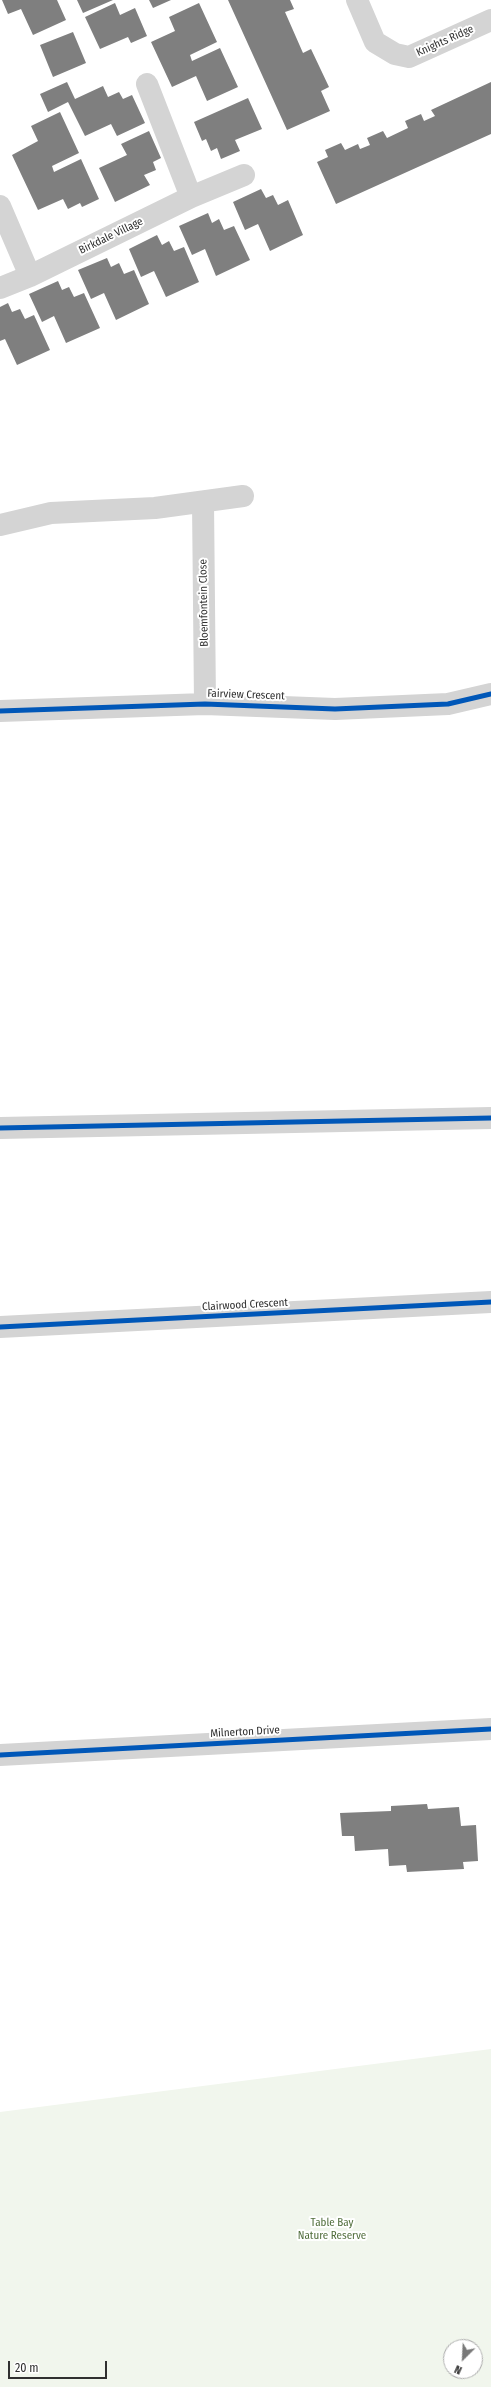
<!DOCTYPE html>
<html>
<head>
<meta charset="utf-8">
<style>
	body { margin:0 }
	#map { position:relative; width:491px; height:2387px; overflow:hidden; background:#fff; font-family:"Fira Sans Condensed",sans-serif }
	canvas { display:block }
	.north { position:absolute; left:443px; top:2339px; width:40px; height:40px; box-sizing:border-box; background:#fff; border:1px solid #acacac; border-radius:50%; rotate:204deg; font-size:11px; font-weight:700; line-height:16px; text-align:center; color:#303030 }
	.north::after { content:''; display:block; margin:auto; width:14px; height:18px; background:#787878; clip-path:polygon(50% 0,100% 100%,50% 72%,0 100%) }
	.scale { position:absolute; left:8px; top:2361px; width:99px; height:18px; box-sizing:border-box; border:2px solid #303030; border-top:0; padding-left:5px; font-size:12px; line-height:14px; white-space:nowrap; color:#303030; -webkit-text-stroke:3px #fff; paint-order:stroke }
</style>
</head>
<body>
<div id="map">
<canvas width="491" height="2387"></canvas>
<div class="north">N</div>
<div class="scale">20 m</div>
</div>
<script>
const context = document.querySelector('canvas').getContext('2d');
context.lineJoin = 'round';
function paint(path, color) { context.fillStyle = color; context.fill(path, 'evenodd'); }
const poly = rows => new Path2D(rows.map(r => 'M' + r).join(''));
function trace(path, color, width, dash) { context.strokeStyle = color; context.lineWidth = width; context.lineCap = dash ? 'butt' : 'round'; context.setLineDash(dash || []); context.stroke(path); }
function label(font, color, halo, rows, align = 'center') {
  context.font = font + ' "Fira Sans Condensed",sans-serif'; context.lineWidth = 4; context.setLineDash([]); context.textBaseline = 'middle'; context.strokeStyle = halo; context.fillStyle = color; for (const [text, x, y, turn = 0] of rows) {
    context.save(); context.translate(x, y); context.rotate((+turn || 0) * Math.PI / 180); context.textAlign = isNaN(turn) ? turn : align; if (halo) context.strokeText(text, 0, 0); context.fillText(text, 0, 0); context.restore();
  }
}
paint(poly([
	[491,2049,491,2387,0,2387,0,2112],
	[451,2347,475,2347,475,2371,451,2371]
]), '#f1f6ed');
paint(poly([
	[2,0,57,0,66,20,33,35,21,9,8,14],
	[77,0,113,0,83,13],
	[149,0,171,0,153,8],
	[228,0,290,0,294,9,285,12,303,53,311,49,329,87,321,91,330,111,287,130],
	[115,3,120,15,135,8,147,36,131,43,128,37,100,49,85,17],
	[199,3,217,42,190,55,192,61,220,48,238,87,207,101,196,76,172,87,151,42,175,31,169,17],
	[73,32,86,63,53,77,40,45],
	[67,82,75,99,103,86,108,97,119,92,123,99,132,95,145,123,117,136,111,124,85,136,68,102,48,112,40,94],
	[491,82,491,134,336,204,317,162,328,157,325,150,341,143,345,150,358,144,360,149,370,145,367,138,383,131,387,138,408,128,405,121,421,114,424,121,435,116,431,110],
	[248,98,262,129,235,140,240,151,221,159,217,148,211,151,206,139,202,141,194,122],
	[60,112,79,153,52,166,54,172,81,159,99,199,82,207,80,203,68,209,63,199,38,210,12,155,38,141,31,126],
	[149,131,161,158,153,162,156,170,144,175,150,185,115,202,99,168,127,155,121,144],
	[261,189,266,198,273,195,278,205,288,200,303,235,270,251,258,224,245,230,233,202],
	[208,213,212,223,219,219,224,230,234,226,250,260,216,276,205,249,192,255,179,226],
	[157,235,162,245,169,241,174,251,184,247,199,282,166,297,154,271,141,277,129,249],
	[107,258,111,267,119,263,124,274,134,270,149,304,116,320,104,293,91,299,78,270],
	[58,281,62,290,69,287,74,297,84,293,100,328,66,343,54,316,42,322,29,294],
	[8,303,12,312,20,309,25,319,34,315,50,350,17,365,5,339,0,341,0,307],
	[427,1804,428,1809,459,1807,461,1826,476,1825,478,1861,463,1862,464,1869,407,1872,406,1865,389,1866,388,1849,355,1851,354,1836,342,1836,340,1813,391,1811,391,1806]
]), '#7f7f7f');
trace(poly([
	[357,0,375,42,395,54,409,57,491,20],
	[147,84,191,197],
	[0,206,30,276],
	[0,288,30,276,191,197,244,175],
	[203,502,205,704],
	[0,525,51,513,155,508,243,496],
	[0,711,205,704,335,709,448,704,491,694],
	[0,1128,491,1118],
	[0,1327,491,1302],
	[0,1755,491,1729]
]), '#d4d4d4', 22);
trace(poly([
	[0,711,205,704,335,709,448,704,491,694],
	[0,1128,491,1118],
	[0,1327,491,1302],
	[0,1755,491,1729]
]), '#0057b8', 5);
label('11px', '#303030', '#fff', [
	["Knights Ridge",445,41,-24],
	["Birkdale Village",111,236,-26],
	["Bloemfontein Close",204,603,-91],
	["Fairview Crescent",246,695,2],
	["Clairwood Crescent",245,1305,-3],
	["Milnerton Drive",245,1732,-3]
]);
label('11px', '#516e3c', '#fff', [
	["Table Bay",332,2223],
	["Nature Reserve",332,2236]
]);
</script>
</body>
</html>
